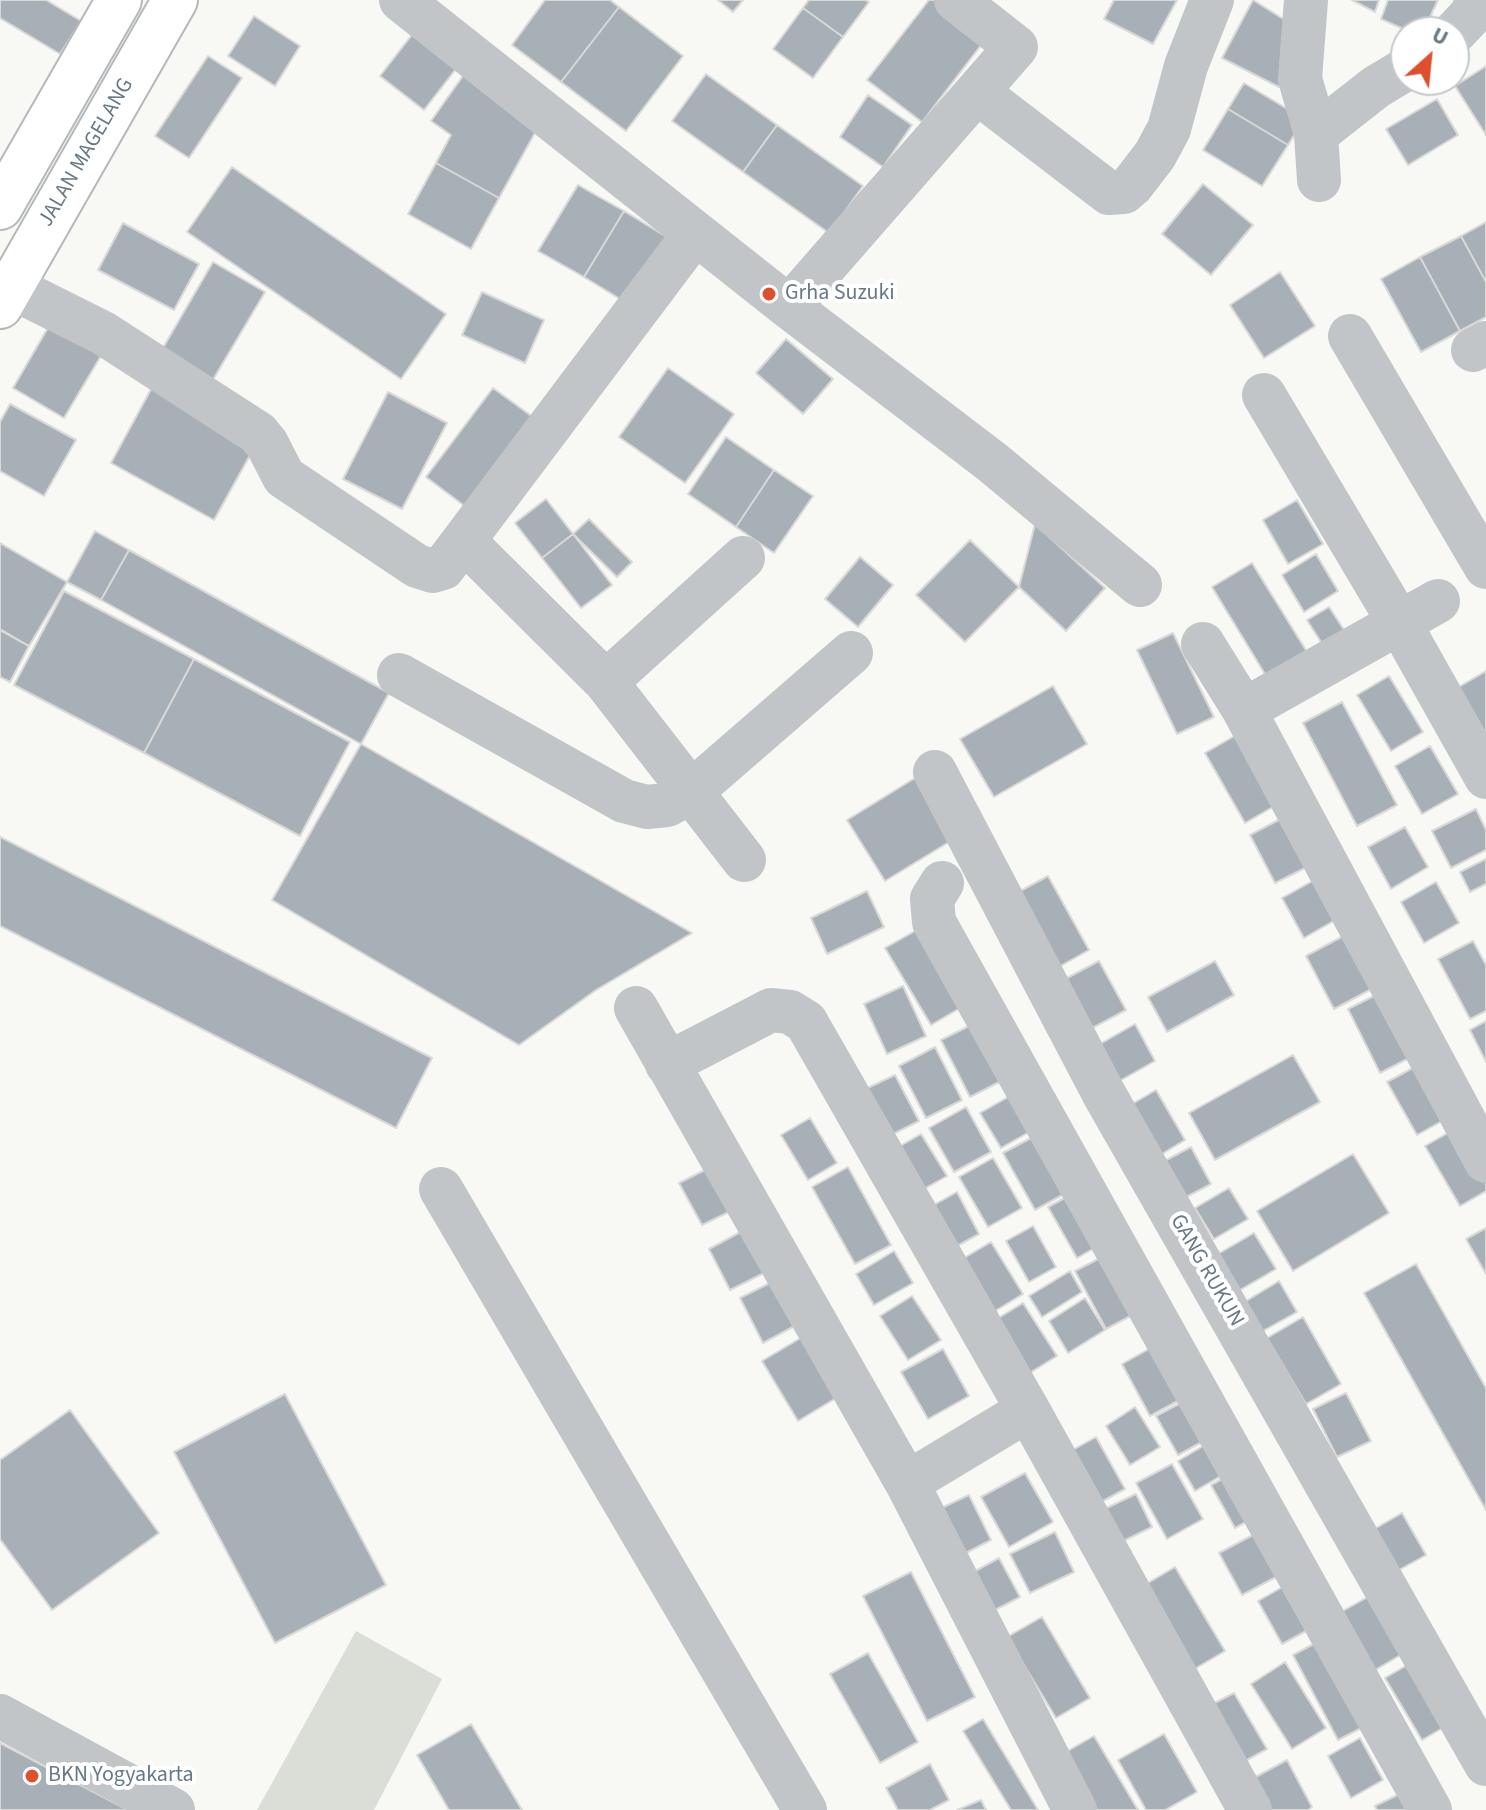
<!DOCTYPE html>
<html>
<head>
<meta charset="utf-8">
<style>
	body { margin:0 }
	#map { position:relative; width:1486px; height:1810px; overflow:hidden; background:#f8f8f5; font-family:"Source Sans 3",sans-serif }
	canvas { display:block }
	.north { position:absolute; left:1390px; top:16px; width:80px; height:80px; box-sizing:border-box; background:#fff; border:2px solid #c2c9ce; border-radius:50%; rotate:27deg; font-size:22px; font-weight:700; line-height:32px; text-align:center; color:#677985 }
	.north::after { content:''; display:block; margin:auto; width:28px; height:36px; background:#de4f2e; clip-path:polygon(50% 0,100% 100%,50% 72%,0 100%) }
</style>
</head>
<body>
<div id="map">
<canvas width="1486" height="1810"></canvas>
<div class="north">U</div>
</div>
<script>
const context = document.querySelector('canvas').getContext('2d');
context.lineJoin = 'round';
function paint(path, color) { context.fillStyle = color; context.fill(path, 'evenodd'); }
const poly = rows => new Path2D(rows.map(r => 'M' + r).join(''));
function trace(path, color, width, dash) { context.strokeStyle = color; context.lineWidth = width; context.lineCap = dash ? 'butt' : 'round'; context.setLineDash(dash || []); context.stroke(path); }
function label(font, color, halo, rows, align = 'center') {
  context.font = font + ' "Source Sans 3",sans-serif'; context.lineWidth = 8; context.setLineDash([]); context.textBaseline = 'middle'; context.strokeStyle = halo; context.fillStyle = color; for (const [text, x, y, turn = 0] of rows) {
    context.save(); context.translate(x, y); context.rotate((+turn || 0) * Math.PI / 180); context.textAlign = isNaN(turn) ? turn : align; if (halo) context.strokeText(text, 0, 0); context.fillText(text, 0, 0); context.restore();
  }
}
paint(poly([
	[356,1631,442,1679,374,1810,257,1810]
]), '#daded6');
const building = poly([
	[0,0,46,0,81,21,60,54,0,18,0,0],
	[545,0,610,0,619,7,561,82,512,45,545,0],
	[718,0,743,0,733,12,718,0],
	[809,0,865,0,869,2,843,37,803,8,809,0],
	[929,0,941,0,988,36,922,122,867,80,929,0],
	[1114,0,1177,0,1153,44,1104,19,1114,0],
	[1253,0,1299,29,1279,87,1222,58,1253,0],
	[1352,0,1379,0,1375,12,1352,0],
	[1388,0,1438,0,1423,32,1410,32,1381,19,1388,0],
	[619,7,683,56,626,131,561,82,619,7],
	[803,8,843,37,813,78,773,49,803,8],
	[254,16,300,46,275,86,228,56,254,16],
	[415,31,459,65,424,110,380,76,415,31],
	[208,56,242,78,189,158,155,136,208,56],
	[1486,66,1486,135,1455,86,1486,66],
	[465,73,542,120,499,198,436,163,451,135,431,121,465,73],
	[706,74,777,125,743,172,672,121,706,74],
	[1244,83,1304,119,1288,145,1228,109,1244,83],
	[868,95,912,125,883,167,840,137,868,95],
	[1437,99,1458,135,1408,165,1386,129,1437,99],
	[1228,109,1288,145,1262,186,1203,150,1228,109],
	[777,125,863,186,829,233,743,172,777,125],
	[436,163,499,198,471,249,408,214,436,163],
	[232,167,446,314,401,379,187,232,232,167],
	[1203,184,1253,225,1211,275,1162,234,1203,184],
	[578,185,624,211,584,277,538,251,578,185],
	[624,211,670,239,630,305,584,277,624,211],
	[1486,222,1486,282,1461,236,1486,222],
	[123,223,199,264,174,310,98,270,123,223],
	[1461,236,1486,282,1486,317,1460,331,1420,257,1461,236],
	[1420,257,1460,331,1421,352,1381,279,1420,257],
	[213,262,265,292,211,383,160,353,213,262],
	[1280,272,1315,326,1264,358,1230,305,1280,272],
	[482,292,544,320,525,363,462,335,482,292],
	[56,314,108,344,64,418,13,388,56,314],
	[786,339,833,379,803,414,756,373,786,339],
	[668,368,734,414,685,483,619,437,668,368],
	[155,382,259,439,214,520,111,463,155,382],
	[493,388,541,423,474,513,426,477,493,388],
	[388,392,447,423,402,509,343,479,388,392],
	[10,404,76,440,44,496,0,471,0,422,10,404],
	[726,437,774,470,736,527,688,494,726,437],
	[774,470,813,496,774,553,736,527,774,470],
	[546,499,573,534,542,558,515,523,546,499],
	[1297,500,1323,544,1288,564,1263,520,1297,500],
	[589,519,632,562,617,577,573,534,589,519],
	[1035,524,1105,588,1066,631,1019,587,1035,524],
	[95,531,129,550,101,600,67,582,95,531],
	[573,534,612,585,581,608,542,558,573,534],
	[970,540,1019,587,965,642,916,595,970,540],
	[0,543,67,582,29,646,0,629,0,543],
	[129,550,389,693,361,744,101,600,129,550],
	[1316,554,1338,591,1304,612,1282,575,1316,554],
	[860,557,893,585,858,627,825,599,860,557],
	[1252,563,1312,660,1271,684,1212,587,1252,563],
	[64,591,194,659,144,753,14,685,64,591],
	[1329,607,1350,639,1328,653,1307,620,1329,607],
	[0,630,29,646,10,682,0,677,0,630],
	[1173,633,1214,717,1177,734,1137,650,1173,633],
	[194,659,350,742,300,836,144,753,194,659],
	[1486,671,1486,739,1457,688,1486,671],
	[1389,676,1423,732,1391,751,1357,695,1389,676],
	[1053,686,1087,744,994,797,960,739,1053,686],
	[1342,702,1397,805,1357,826,1303,723,1342,702],
	[1245,730,1285,800,1245,823,1205,753,1245,730],
	[361,744,692,933,596,990,519,1045,272,900,361,744],
	[1430,746,1458,794,1422,814,1395,766,1430,746],
	[915,778,954,839,885,881,847,820,915,778],
	[1476,809,1486,830,1486,850,1451,868,1432,831,1476,809],
	[1290,814,1315,863,1275,883,1250,835,1290,814],
	[1405,827,1428,867,1391,889,1368,847,1405,827],
	[0,837,432,1058,396,1128,0,926,0,837],
	[1486,859,1486,884,1470,892,1460,872,1486,859],
	[1327,873,1349,912,1304,938,1282,898,1327,873],
	[1048,876,1089,950,1055,969,1013,895,1048,876],
	[1436,882,1459,923,1424,943,1401,902,1436,882],
	[867,891,884,927,827,954,811,918,867,891],
	[922,927,967,1004,931,1025,885,948,922,927],
	[1351,932,1379,985,1334,1009,1306,956,1351,932],
	[1473,941,1486,965,1486,1011,1470,1019,1438,959,1473,941],
	[1099,961,1126,1010,1079,1035,1052,986,1099,961],
	[1215,961,1234,995,1167,1032,1148,997,1215,961],
	[903,986,926,1036,887,1054,864,1004,903,986],
	[1386,990,1419,1053,1380,1073,1348,1009,1386,990],
	[979,1021,1009,1077,970,1097,941,1040,979,1021],
	[1486,1021,1486,1062,1470,1030,1486,1021],
	[1135,1024,1155,1061,1114,1084,1093,1048,1135,1024],
	[935,1047,962,1100,926,1118,899,1066,935,1047],
	[1293,1055,1320,1102,1215,1160,1189,1113,1293,1055],
	[1422,1063,1451,1116,1417,1135,1387,1082,1422,1063],
	[895,1075,919,1121,881,1140,857,1093,895,1075],
	[1156,1090,1185,1140,1147,1163,1117,1113,1156,1090],
	[1017,1092,1038,1127,1001,1148,980,1113,1017,1092],
	[966,1107,991,1152,954,1172,929,1128,966,1107],
	[810,1118,837,1163,808,1180,781,1135,810,1118],
	[1462,1125,1486,1167,1486,1191,1460,1206,1425,1146,1462,1125],
	[1044,1131,1075,1188,1035,1210,1003,1153,1044,1131],
	[921,1134,947,1176,913,1195,888,1153,921,1134],
	[1191,1147,1211,1184,1171,1205,1151,1168,1191,1147],
	[1353,1154,1389,1213,1293,1271,1257,1211,1353,1154],
	[993,1158,1022,1208,988,1227,959,1177,993,1158],
	[719,1163,741,1206,702,1225,679,1183,719,1163],
	[848,1167,891,1245,855,1264,812,1187,848,1167],
	[1229,1188,1248,1219,1214,1239,1195,1208,1229,1188],
	[957,1192,979,1234,946,1252,923,1211,957,1192],
	[1076,1192,1105,1242,1077,1258,1048,1207,1076,1192],
	[1033,1226,1056,1267,1029,1282,1006,1241,1033,1226],
	[748,1228,770,1270,730,1290,709,1249,748,1228],
	[1486,1228,1486,1274,1466,1239,1486,1228],
	[1254,1233,1276,1269,1240,1290,1218,1254,1254,1233],
	[991,1242,1023,1294,985,1317,954,1264,991,1242],
	[894,1251,913,1283,874,1305,856,1274,894,1251],
	[1108,1254,1138,1312,1106,1329,1075,1271,1108,1254],
	[1416,1264,1486,1388,1486,1510,1364,1293,1416,1264],
	[1070,1271,1082,1292,1042,1317,1029,1296,1070,1271],
	[780,1278,804,1321,763,1343,740,1298,780,1278],
	[1279,1281,1297,1312,1261,1332,1243,1303,1279,1281],
	[912,1296,941,1340,908,1360,880,1316,912,1296],
	[1085,1298,1105,1330,1068,1353,1049,1321,1085,1298],
	[1023,1303,1057,1356,1020,1379,987,1325,1023,1303],
	[1303,1317,1341,1384,1306,1404,1267,1338,1303,1317],
	[804,1336,841,1395,798,1421,762,1361,804,1336],
	[1158,1344,1187,1396,1150,1416,1122,1364,1158,1344],
	[943,1349,969,1396,928,1419,901,1372,943,1349],
	[1346,1393,1371,1441,1337,1457,1313,1409,1346,1393],
	[285,1394,386,1585,275,1643,174,1452,285,1394],
	[1192,1397,1213,1436,1178,1455,1156,1416,1192,1397],
	[1135,1407,1160,1447,1130,1465,1106,1426,1135,1407],
	[70,1410,159,1533,52,1610,0,1539,0,1460,70,1410],
	[1220,1436,1238,1466,1195,1491,1178,1461,1220,1436],
	[1096,1437,1125,1489,1090,1508,1062,1456,1096,1437],
	[1172,1464,1203,1519,1167,1539,1136,1483,1172,1464],
	[1237,1471,1261,1514,1235,1528,1211,1485,1237,1471],
	[1025,1473,1053,1522,1009,1547,981,1497,1025,1473],
	[1136,1494,1152,1527,1113,1546,1096,1513,1136,1494],
	[969,1495,991,1540,958,1557,935,1511,969,1495],
	[1402,1513,1426,1555,1390,1575,1366,1534,1402,1513],
	[1268,1527,1291,1569,1242,1595,1219,1553,1268,1527],
	[1055,1532,1074,1572,1030,1593,1010,1554,1055,1532],
	[999,1558,1020,1597,989,1613,968,1575,999,1558],
	[1175,1567,1225,1651,1191,1671,1141,1587,1175,1567],
	[911,1572,975,1697,927,1721,863,1596,911,1572],
	[1295,1580,1319,1624,1282,1644,1258,1601,1295,1580],
	[1375,1593,1409,1650,1375,1670,1341,1612,1375,1593],
	[1042,1617,1090,1698,1056,1718,1007,1637,1042,1617],
	[1327,1637,1373,1722,1338,1740,1293,1655,1327,1637],
	[868,1653,918,1742,880,1763,830,1674,868,1653],
	[1416,1660,1453,1722,1422,1740,1385,1678,1416,1660],
	[1285,1662,1326,1728,1292,1749,1251,1684,1285,1662],
	[1234,1693,1267,1749,1234,1767,1201,1710,1234,1693],
	[983,1719,1038,1810,1011,1810,963,1731,983,1719],
	[471,1724,522,1810,449,1810,417,1755,471,1724],
	[1164,1734,1197,1792,1165,1810,1146,1810,1118,1760,1164,1734],
	[1094,1736,1138,1810,1097,1810,1064,1753,1094,1736],
	[1360,1738,1383,1780,1351,1798,1328,1756,1360,1738],
	[0,1743,128,1810,0,1810,0,1743],
	[1287,1760,1312,1807,1308,1810,1267,1810,1250,1780,1287,1760],
	[930,1764,949,1800,930,1810,898,1810,886,1788,930,1764],
	[1410,1789,1421,1810,1377,1810,1375,1806,1410,1789],
	[981,1800,986,1810,957,1810,981,1800]
]);
paint(building, '#a7b0b6');
trace(building, '#d9d9d7', 2);
const highway = poly([
	[0,207,119,0],
	[0,306,175,0]
]);
trace(highway, '#b4b8bb', 48);
trace(poly([
	[401,0,789,307,992,462,1140,585],
	[1306,0,1300,79,1316,134,1319,180],
	[1454,33,1471,15,1478,0],
	[977,92,1109,193,1124,192,1132,185,1155,155,1169,129,1186,66,1212,0],
	[1316,134,1376,87,1406,69],
	[11,287,103,333,258,433,267,444,284,477,417,566,433,571,443,568,695,233],
	[789,307,1016,47,956,0],
	[1350,336,1486,567],
	[1473,350,1486,343],
	[1264,395,1400,624,1486,777],
	[464,541,606,682,744,860],
	[1203,644,1244,710,1486,1161],
	[399,675,624,801,647,807,667,805,692,791,851,653],
	[606,682,743,558],
	[1244,710,1438,601],
	[935,772,1104,1094,1486,1764],
	[942,883,932,899,934,922,1430,1810],
	[636,1008,907,1483,1075,1810],
	[667,1064,771,1010,790,1012,806,1022,1028,1410,1250,1810],
	[441,1189,805,1810],
	[907,1483,1028,1410],
	[0,1716,173,1810]
]), '#c1c5c8', 44);
trace(highway, '#fff', 44);
for (const [x, y, r, color] of [
	[769,294,8,"#de4f2e"],
	[32,1776,8,"#de4f2e"]
]) { const dot = new Path2D(); dot.arc(x, y, r, 0, 2 * Math.PI); context.fillStyle = color; context.fill(dot); trace(dot, '#fff', 3); }
label('22px', '#677985', '#fff', [
	["JALAN MAGELANG",87,153,-60],
	["GANG RUKUN",1206,1271,60]
]);
label('22px', '#677985', '#fff', [
	["Grha Suzuki",785,294],
	["BKN Yogyakarta",48,1776]
], 'left');
</script>
</body>
</html>
